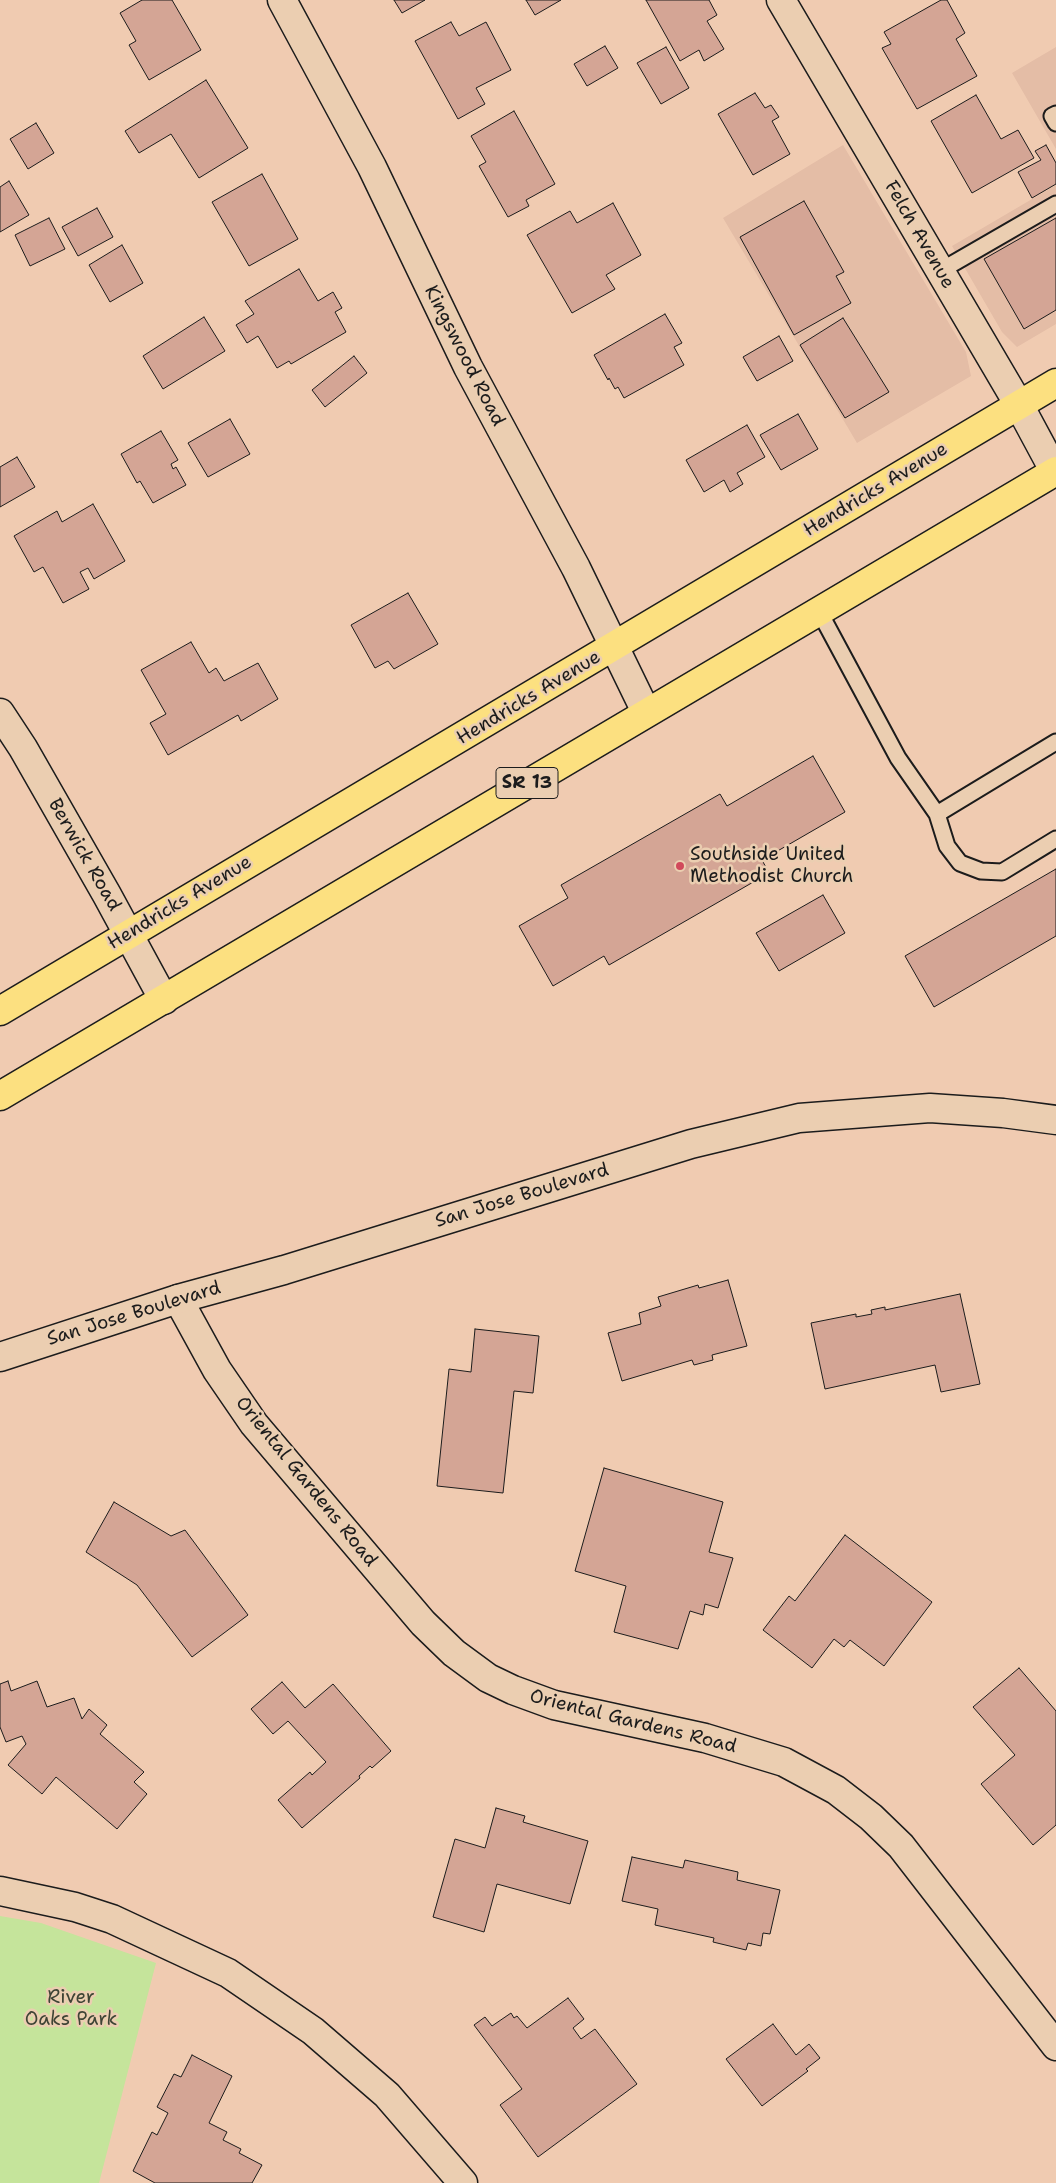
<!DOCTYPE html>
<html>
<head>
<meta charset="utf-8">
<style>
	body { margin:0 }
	canvas { display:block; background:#f0cbb1 }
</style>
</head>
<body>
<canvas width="1056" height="2183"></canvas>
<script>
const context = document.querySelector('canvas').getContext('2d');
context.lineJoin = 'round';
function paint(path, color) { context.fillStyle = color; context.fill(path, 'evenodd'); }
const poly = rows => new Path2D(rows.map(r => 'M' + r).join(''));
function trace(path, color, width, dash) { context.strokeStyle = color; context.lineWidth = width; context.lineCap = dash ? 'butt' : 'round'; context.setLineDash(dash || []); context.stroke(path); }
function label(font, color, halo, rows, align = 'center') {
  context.font = font + ' "Shantell Sans",sans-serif'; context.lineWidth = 5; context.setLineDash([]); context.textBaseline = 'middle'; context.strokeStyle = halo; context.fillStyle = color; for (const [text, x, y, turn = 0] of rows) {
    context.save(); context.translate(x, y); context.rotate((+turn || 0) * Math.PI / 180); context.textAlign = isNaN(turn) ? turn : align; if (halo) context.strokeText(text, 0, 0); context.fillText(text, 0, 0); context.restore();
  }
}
paint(poly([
	[1056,47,1056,149,1012,73],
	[843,145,966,352,971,376,857,443,723,218],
	[1056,185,1056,324,1017,347,1002,332,952,246]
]), '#e4bda6');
paint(poly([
	[0,1916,41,1923,156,1963,99,2183,0,2183]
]), '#c5e49b');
const building = poly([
	[142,0,172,0,201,50,149,80,129,45,136,41,120,13,142,0],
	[394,0,425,0,402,13,394,0],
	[526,0,561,0,535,15,526,0],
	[646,0,709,0,717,15,707,21,724,49,704,61,699,50,680,61,646,0],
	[941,0,947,0,965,33,956,39,977,76,917,109,882,48,891,44,884,32,941,0],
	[451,22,459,36,486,22,511,70,476,88,485,104,458,119,415,41,451,22],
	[605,46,618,68,587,86,574,64,605,46],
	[666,47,689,88,661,104,637,63,666,47],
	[206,80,248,148,199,178,171,134,139,153,125,131,206,80],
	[755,93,765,108,771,105,779,117,772,121,790,154,753,175,718,114,755,93],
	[976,95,1001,139,1018,130,1034,158,972,193,931,121,976,95],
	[514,111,555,184,526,200,529,206,508,217,479,166,486,162,471,136,514,111],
	[36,123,54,153,28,169,10,139,36,123],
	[1046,145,1056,163,1056,184,1032,198,1018,172,1041,160,1035,151,1046,145],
	[262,174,298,239,249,266,212,202,262,174],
	[9,181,29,215,0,232,0,187,9,181],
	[804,201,844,272,836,276,851,303,794,335,740,237,804,201],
	[613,203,641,255,606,275,615,289,572,313,527,235,570,211,577,223,613,203],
	[97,208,113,237,78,256,62,227,97,208],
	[49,218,65,249,30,266,15,235,49,218],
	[1056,218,1056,310,1024,329,984,259,1056,218],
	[122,245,143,283,110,302,89,265,122,245],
	[299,269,318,301,333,292,342,308,335,312,346,332,291,364,289,361,277,368,258,336,247,343,236,325,254,314,245,301,299,269],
	[665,314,682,343,674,347,684,365,624,398,618,387,615,389,609,378,608,380,594,355,665,314],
	[204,317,225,351,163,389,143,356,204,317],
	[843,318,889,392,845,418,800,345,843,318],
	[779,336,793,361,757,381,743,357,779,336],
	[354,356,367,373,325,407,312,390,354,356],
	[798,414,818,449,781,470,760,435,798,414],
	[230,419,250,454,208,477,188,443,230,419],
	[747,425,765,457,737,473,743,484,730,492,724,480,704,492,686,460,747,425],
	[161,431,178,460,171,464,173,469,176,467,186,485,153,503,140,481,137,483,121,454,161,431],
	[17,457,35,487,0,507,0,467,17,457],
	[93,504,125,561,94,579,88,568,80,572,89,589,63,603,43,567,34,572,14,536,57,511,62,522,93,504],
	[408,593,438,644,394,669,388,661,375,668,351,625,408,593],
	[191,642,209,673,216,668,224,681,258,663,278,699,241,721,238,715,168,755,150,723,166,714,141,670,191,642],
	[813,756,845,812,762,860,769,873,609,965,604,956,553,986,519,926,568,898,561,885,720,794,727,806,813,756],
	[1056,869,1056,936,934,1007,905,956,1056,869],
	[823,895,845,933,779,971,756,933,823,895],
	[728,1280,747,1346,712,1355,713,1360,694,1365,692,1360,622,1381,608,1333,641,1324,639,1313,661,1306,658,1297,698,1285,699,1288,728,1280],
	[960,1294,980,1384,941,1392,935,1365,825,1389,811,1323,856,1314,856,1317,872,1314,871,1310,885,1307,885,1310,960,1294],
	[475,1329,539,1336,533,1393,514,1391,503,1493,437,1486,449,1369,471,1372,475,1329],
	[604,1468,723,1502,709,1552,733,1558,718,1608,705,1604,703,1615,690,1611,678,1649,614,1632,626,1586,575,1571,604,1468],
	[114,1502,171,1536,185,1530,248,1615,192,1657,137,1585,86,1552,114,1502],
	[845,1535,932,1602,884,1666,850,1640,844,1647,834,1639,812,1668,763,1630,789,1596,795,1601,845,1535],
	[1019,1668,1056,1711,1056,1825,1033,1845,981,1784,1015,1755,973,1707,1019,1668],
	[8,1681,11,1691,37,1681,47,1707,74,1698,82,1719,89,1709,107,1725,100,1734,144,1772,134,1782,147,1794,117,1829,56,1777,42,1794,8,1765,26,1744,22,1736,6,1742,0,1727,0,1684,8,1681],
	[282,1682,305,1708,333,1684,391,1751,372,1768,370,1766,359,1776,360,1778,302,1828,278,1800,310,1772,312,1775,326,1762,288,1721,273,1734,251,1709,282,1682],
	[496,1808,525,1816,523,1822,588,1841,570,1904,497,1884,484,1932,433,1917,455,1839,485,1848,496,1808],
	[632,1857,683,1868,685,1860,738,1872,737,1880,780,1890,770,1934,763,1933,761,1946,748,1943,746,1950,713,1942,714,1938,655,1925,658,1909,622,1901,632,1857],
	[568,1998,584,2019,573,2028,581,2039,595,2029,637,2084,538,2157,500,2105,522,2089,474,2025,485,2017,492,2026,511,2013,514,2018,517,2016,527,2028,568,1998],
	[773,2024,796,2055,809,2044,820,2058,806,2069,808,2071,762,2106,726,2059,773,2024],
	[192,2055,232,2076,209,2123,227,2132,223,2140,241,2149,239,2153,262,2165,252,2183,155,2183,133,2171,152,2132,157,2135,168,2113,157,2107,174,2074,181,2077,192,2055]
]);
paint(building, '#d4a595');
trace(building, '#1c1c1c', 1);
const service = poly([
	[1056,114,1052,116,1056,123],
	[940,271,1056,204],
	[819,611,898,758,937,814,1056,742],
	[937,814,947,846,960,863,981,871,1002,872,1056,839]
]);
const minor = poly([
	[282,0,372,167,468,367,576,568,646,712],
	[781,0,1019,405,1055,472],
	[0,713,23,748,107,895,164,1000],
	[178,1299,217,1370,254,1424,423,1623,454,1653,488,1678,513,1690,554,1705,705,1738,784,1762,836,1790,871,1817,901,1846,1056,2046],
	[0,1891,75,1907,112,1919,228,1973,313,2031,387,2095,463,2183]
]);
const tertiary = poly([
	[0,1357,178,1299,284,1270,691,1144,799,1118,930,1108,1003,1113,1056,1120]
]);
const primary = poly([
	[0,1011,1056,383],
	[0,1096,1056,471]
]);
trace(service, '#1c1c1c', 19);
trace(minor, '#1c1c1c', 31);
trace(tertiary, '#1c1c1c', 31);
trace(primary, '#1c1c1c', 31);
trace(service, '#ebceb1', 15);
trace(minor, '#ebceb1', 28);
trace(tertiary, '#ebceb1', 28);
trace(primary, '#fce080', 28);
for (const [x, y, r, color] of [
	[680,866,5,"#d1495b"]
]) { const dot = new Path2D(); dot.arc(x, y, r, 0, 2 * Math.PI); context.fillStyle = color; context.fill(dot); trace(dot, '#ebceb1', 2); }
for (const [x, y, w] of [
	[527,783,62]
]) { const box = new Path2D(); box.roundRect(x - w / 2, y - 15.5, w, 31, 4); context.fillStyle = '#ebceb1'; context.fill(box); trace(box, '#1c1c1c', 1); }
label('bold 18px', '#1c1c1c', null, [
	["SR 13",527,783]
]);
label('19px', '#1c1c1c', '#ebceb1', [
	["Felch Avenue",919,235,60],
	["Kingswood Road",464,356,63],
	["Hendricks Avenue",876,490,-31],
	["Hendricks Avenue",529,698,-31],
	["Berwick Road",84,855,60],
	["Hendricks Avenue",180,903,-31],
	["San Jose Boulevard",522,1196,-17],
	["San Jose Boulevard",134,1314,-17],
	["Oriental Gardens Road",306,1482,51],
	["Oriental Gardens Road",633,1722,14]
]);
label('19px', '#1c1c1c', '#ebceb1', [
	["Southside United",690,855],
	["Methodist Church",690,877]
], 'left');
label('19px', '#3e4435', '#ebceb1', [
	["River",71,1998],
	["Oaks Park",71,2020]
]);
</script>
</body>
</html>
